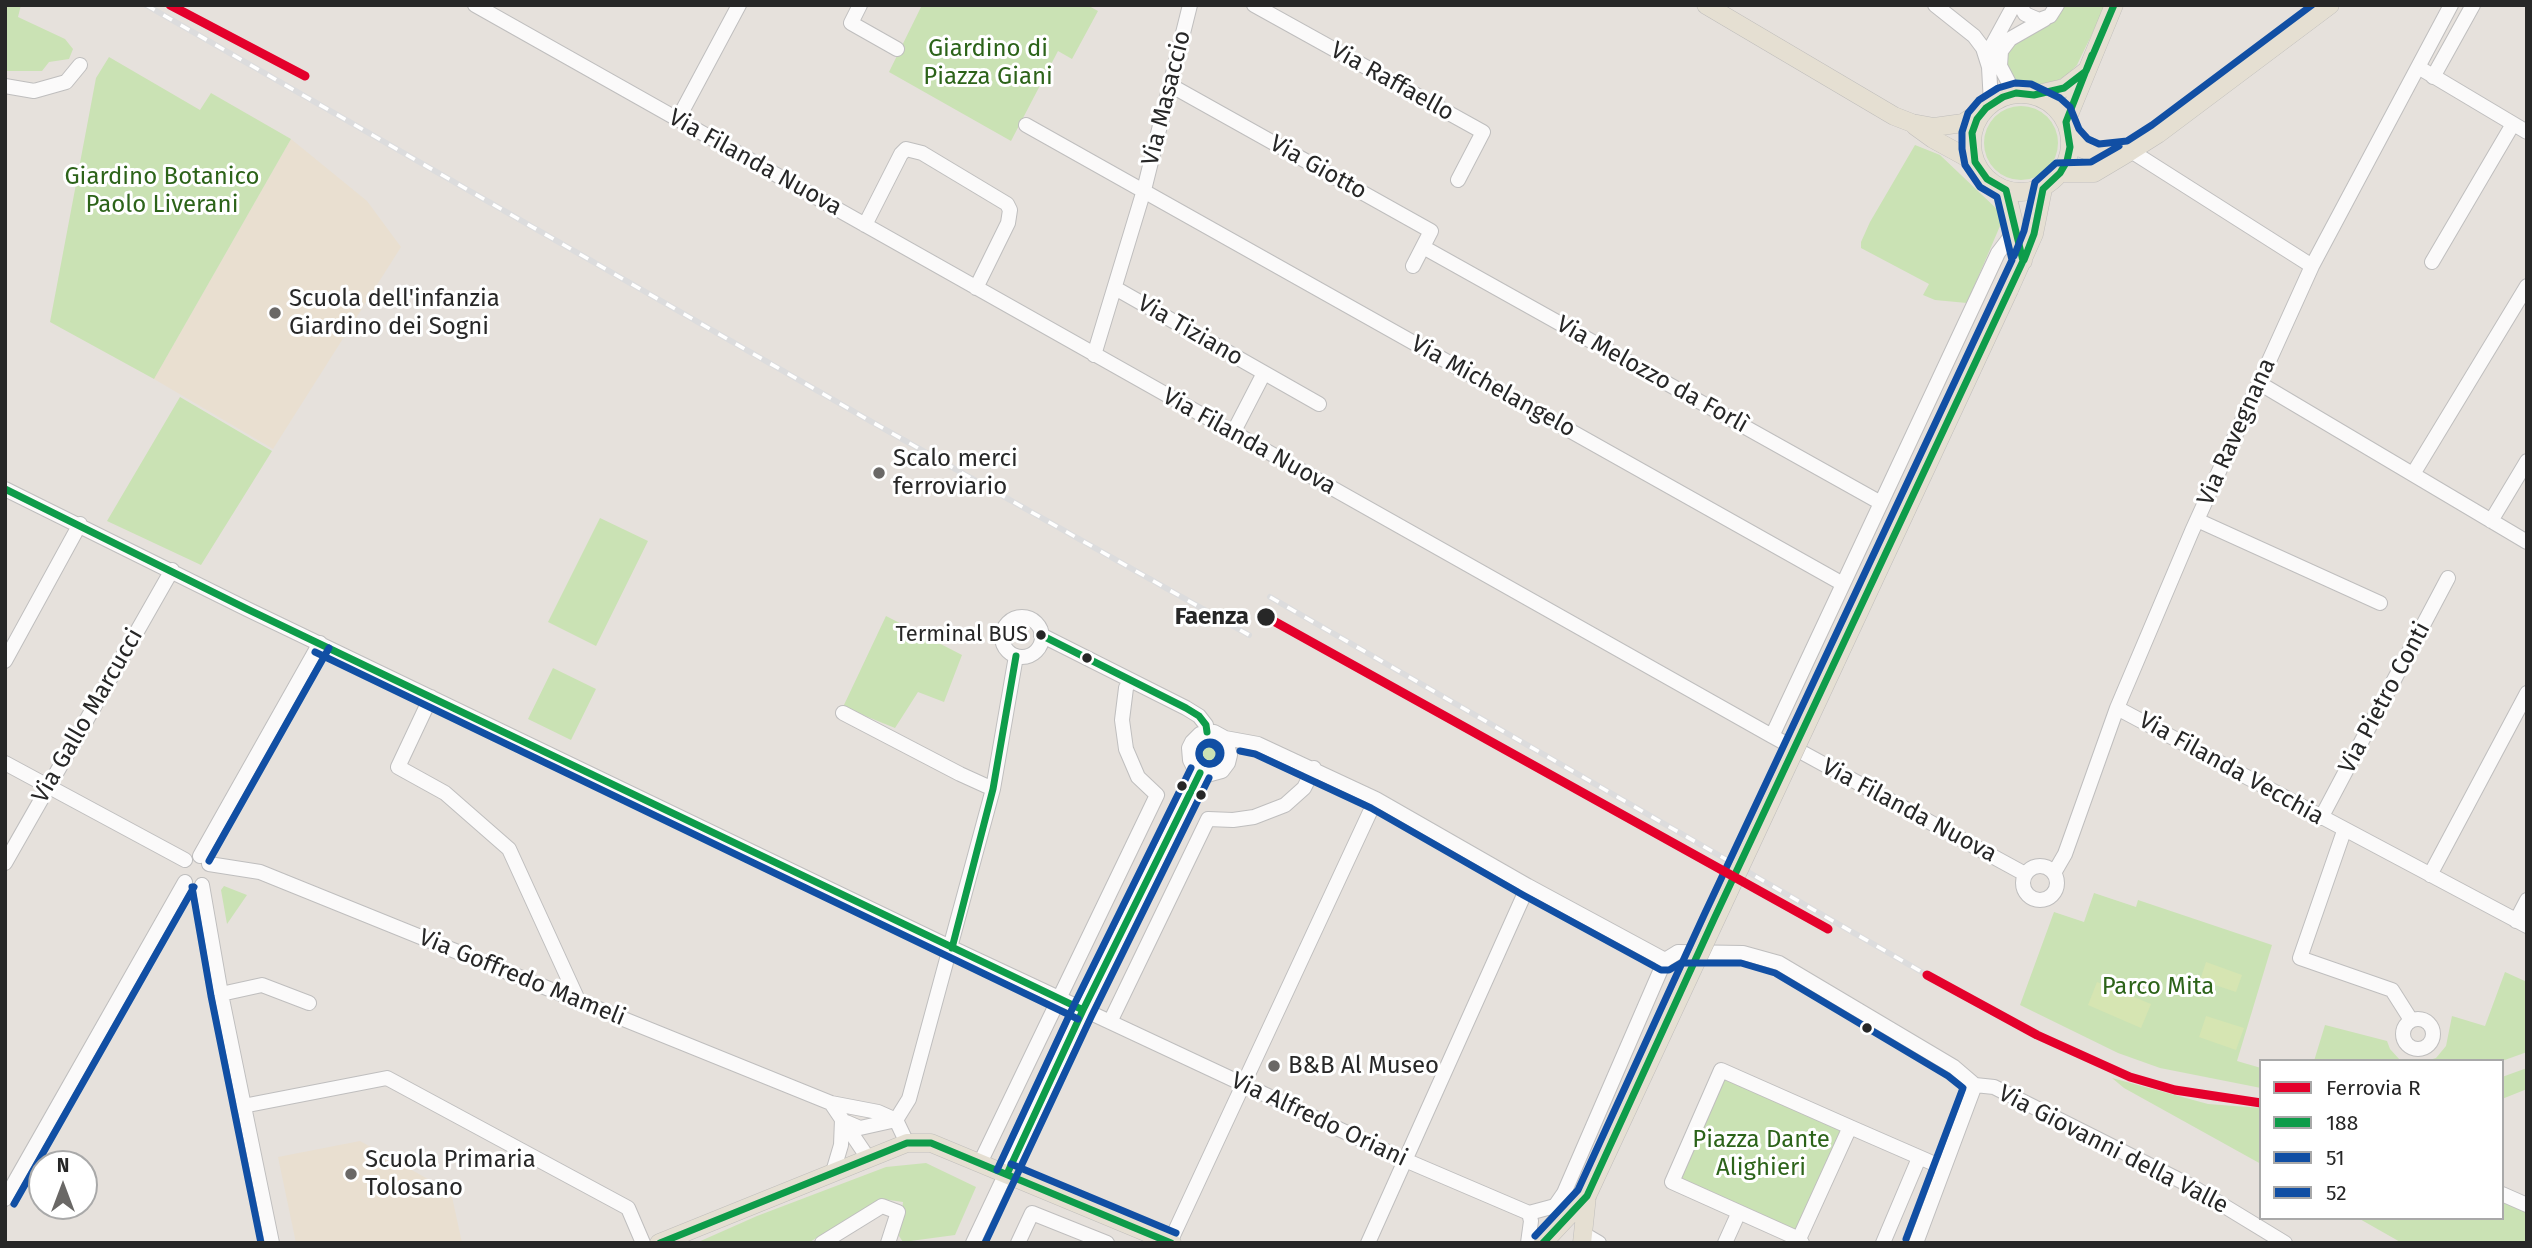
<!DOCTYPE html>
<html>
<head>
<meta charset="utf-8">
<style>
	body { margin:0 }
	#map { position:relative; width:2532px; height:1248px; overflow:hidden; background:#e6e1dc; font-family:"Fira Sans",sans-serif }
	canvas { display:block }
	.frame { position:absolute; inset:0; border:7px solid #272727; pointer-events:none }
	.legend { position:absolute; left:2259px; top:1059px; width:245px; height:161px; box-sizing:border-box; background:#fff; border:2px solid #a9a9a9; margin:0; padding:9px 12px; list-style:none; font-size:21px; color:#272727 }
	.legend li { display:flex; align-items:center; gap:14px; height:35px }
	.legend b { width:35px; border:2px solid #a9a9a9 }
	.north { position:absolute; left:28px; top:1150px; width:70px; height:70px; box-sizing:border-box; background:#fff; border:2px solid #a9a9a9; border-radius:50%; rotate:0deg; font-size:19px; font-weight:700; line-height:28px; text-align:center; color:#272727 }
	.north::after { content:''; display:block; margin:auto; width:24px; height:32px; background:#6a6866; clip-path:polygon(50% 0,100% 100%,50% 72%,0 100%) }
</style>
</head>
<body>
<div id="map">
<canvas width="2532" height="1248"></canvas>
<div class="frame"></div>
<ul class="legend">
<li><b style="height:9px;background:#e4002b"></b>Ferrovia R</li>
<li><b style="height:9px;background:#0e9c4a"></b>188</li>
<li><b style="height:9px;background:#114fa4"></b>51</li>
<li><b style="height:9px;background:#114fa4"></b>52</li>
</ul>
<div class="north">N</div>
</div>
<script>
const context = document.querySelector('canvas').getContext('2d');
context.lineJoin = 'round';
function paint(path, color) { context.fillStyle = color; context.fill(path, 'evenodd'); }
const poly = rows => new Path2D(rows.map(r => 'M' + r).join(''));
function trace(path, color, width, dash) { context.strokeStyle = color; context.lineWidth = width; context.lineCap = dash ? 'butt' : 'round'; context.setLineDash(dash || []); context.stroke(path); }
function label(font, color, halo, rows, align = 'center') {
  context.font = font + ' "Fira Sans",sans-serif'; context.lineWidth = 6; context.setLineDash([]); context.textBaseline = 'middle'; context.strokeStyle = halo; context.fillStyle = color; for (const [text, x, y, turn = 0] of rows) {
    context.save(); context.translate(x, y); context.rotate((+turn || 0) * Math.PI / 180); context.textAlign = isNaN(turn) ? turn : align; if (halo) context.strokeText(text, 0, 0); context.fillText(text, 0, 0); context.restore();
  }
}
paint(poly([
	[291,139,367,201,401,247,273,449,154,379],
	[360,1141,451,1192,462,1243,296,1243,278,1157]
]), '#e9dfd0');
paint(poly([
	[5,5,21,5,18,17,65,39,73,49,69,59,49,62,42,71,5,71],
	[922,5,1087,5,1098,11,1072,59,1058,51,1011,141,889,72],
	[2062,5,2106,5,2077,65,2066,76,2049,85,2028,85,2018,82,2007,71,2006,52,2013,41],
	[109,57,200,110,211,93,291,139,154,379,50,322,96,78],
	'1984 143a37 37 0 1 1 74 0a37 37 0 1 1-74 0Z',
	[1915,145,1940,155,2000,212,2000,226,1967,303,1935,300,1923,295,1929,284,1861,248,1861,242,1870,222],
	[180,397,272,451,201,565,107,521],
	[600,518,648,541,596,646,548,622],
	[886,616,962,655,944,702,918,692,895,728,843,707],
	[553,668,596,689,571,740,528,719],
	'1195 753a15 15 0 1 1 30 0a15 15 0 1 1-30 0Z',
	[224,886,247,895,227,924,221,890],
	[2094,893,2136,907,2138,900,2272,945,2237,1061,2261,1068,2261,1088,2160,1068,2118,1053,2020,1005,2054,912,2084,922],
	[2505,972,2527,982,2527,1052,2502,1061,2426,1061,2436,1058,2446,1046,2452,1016,2485,1026],
	[2325,1025,2387,1041,2390,1049,2400,1060,2406,1061,2314,1061],
	[2527,1068,2527,1089,2502,1099,2502,1077],
	[1725,1075,1845,1128,1798,1233,1678,1181],
	[2112,1078,2208,1104,2261,1108,2261,1164,2124,1088],
	[926,1163,976,1187,955,1235,903,1242,899,1236,903,1202,882,1199,808,1243,696,1243,757,1216,886,1167],
	[2502,1200,2527,1211,2527,1243,2402,1243,2358,1218,2502,1218]
]), '#cae2b4');
paint(poly([
	[2206,962,2242,975,2236,992,2200,980],
	[2097,982,2151,1004,2141,1028,2088,1005],
	[2206,1016,2244,1028,2236,1050,2199,1037]
]), '#d6e5b2');
const minor = poly([
	[475,5,1772,736,2025,874],
	[860,5,851,23,897,49],
	[1254,5,1483,132,1458,180],
	[1935,5,1974,36,1983,48,1989,67,1991,103],
	[2020,5,2025,14,2039,20,2050,16,2057,5],
	[1989,62,1990,49,2014,5],
	[2418,67,2527,132],
	[2433,77,2473,5],
	[1170,85,1431,231,1413,266],
	[5,86,34,91,66,82,80,65],
	[2029,94,2018,92,2010,85,2000,66,2001,51,2010,39,2045,19],
	[678,119,739,5],
	[1026,125,1843,584],
	[2131,151,2312,266],
	[865,225,901,154,906,149,922,153,1007,204,1010,210,1008,223,976,288],
	[1423,247,1881,503],
	[2432,262,2513,124],
	[1115,288,1319,404],
	[1094,355,1144,190,1190,5],
	[2259,383,2527,542],
	[1233,433,1264,373],
	[2413,474,2527,286],
	[5,489,247,609,952,948,1405,1160,1529,1213],
	[2197,520,2380,603],
	[2491,521,2527,461],
	'1002 637a20 20 0 1 1 40 0a20 20 0 1 1-40 0Z',
	[1041,635,1186,708,1199,716,1206,725,1207,732],
	[5,661,80,524],
	[431,697,398,767,445,793,509,849,578,1000],
	[2117,708,2527,926],
	[843,713,960,774,993,789],
	[1772,736,1998,253,2017,228],
	[1225,738,1230,755,1228,763,1222,771,1207,775,1194,768,1190,760,1189,748,1192,742,1200,734,1214,732,1225,738,1258,744,1376,799,1528,886,1665,960],
	[5,763,185,860],
	[2321,818,2448,578],
	[2344,831,2300,958,2392,990,2411,1020],
	[200,856,320,643],
	[5,863,172,570],
	[209,864,260,872,831,1103,878,1112,896,1120,907,1143],
	'2023 883a17 17 0 1 1 34 0a17 17 0 1 1-34 0Z',
	[2054,873,2065,854,2117,708,2192,531,2312,266,2451,5],
	[2430,875,2527,693],
	[202,885,221,994,272,1243],
	[2516,921,2527,900],
	[1665,960,1678,952,1743,953,1779,963,1954,1067,1975,1085],
	[221,994,262,985,309,1003],
	'2403 1034a15 15 0 1 1 30 0a15 15 0 1 1-30 0Z',
	[1110,1022,1208,819,1233,820,1254,817,1285,805,1304,788,1314,768],
	[1975,1085,1994,1087,2193,1187,2285,1243],
	[831,1103,868,1158],
	[243,1106,387,1078,628,1208,643,1243],
	[896,1120,909,1099,993,789,1016,656],
	[846,1122,860,1128,896,1120],
	[980,1163,1157,795,1138,777,1126,749,1122,720,1126,688,1130,680],
	[833,1172,841,1145,842,1119],
	[2502,1194,2527,1205],
	[5,1199,185,882],
	[1529,1213,1555,1206,1564,1193,1665,960],
	[1582,1233,1599,1243],
	[1799,1239,1672,1182,1721,1070,1850,1127],
	[1170,1242,1376,799],
	[822,1243,882,1206,898,1212,888,1243],
	[973,1243,1083,1010,1200,773],
	[1018,1243,1032,1213,1107,1243],
	[1368,1243,1528,886],
	[1528,1243,1531,1221,1529,1213],
	[1725,1243,1739,1212],
	[1802,1243,1799,1239,1850,1127,1944,1168],
	[1883,1243,1919,1158],
	[1916,1243,1975,1085]
]);
const major = poly([
	[1706,5,1894,116,1912,123,1934,127,1963,123,1986,108],
	'1972 143a49 49 0 1 1 98 0a49 49 0 1 1-98 0Z',
	[2034,95,2064,88,2086,71],
	[2066,122,2114,5],
	[1915,126,1933,139,1975,162],
	[2070,134,2081,148,2097,155,2124,153],
	[2060,173,2094,173,2131,151,2158,134,2330,5],
	[2006,190,2023,261],
	[2009,290,2034,234,2043,189],
	[659,1243,907,1143,931,1143,1172,1243],
	[1543,1243,1587,1196],
	[1582,1243,1587,1196]
]);
trace(minor, '#bfbebe', 16);
trace(major, '#bfbdbb', 19);
trace(minor, '#fbfafa', 14);
trace(major, '#e5dfd2', 18);
const rail = poly([
	[146,5,872,422,1249,635],
	[1270,597,1927,975]
]);
trace(rail, '#dcdcdd', 6);
trace(rail, '#fff', 3.5, [10]);
const majorBridge = poly([
	[1587,1196,2009,290]
]);
trace(majorBridge, '#bfbdbb', 19, []);
trace(majorBridge, '#e5dfd2', 18);
trace(poly([
	[2024,260,2034,234,2043,189,2060,173,2067,161,2070,147,2066,122,2092,55],
	[5,489,247,609,1083,1010],
	[1041,635,1186,708,1199,716,1206,725,1207,732],
	[952,948,993,789,1016,656],
	[1007,1174,1083,1010,1200,773],
	[660,1243,907,1143,931,1143,1171,1243],
	[1543,1243,1587,1196,1714,919,2023,261,2006,190,1987,179,1975,162,1972,133,1977,119,1986,108,2003,97,2016,93,2034,95,2064,88,2086,71,2114,5]
]), '#0e9c4a', 7);
trace(poly([
	[315,652,1078,1019],
	'1199 754a10 10 0 1 1 20 0a10 10 0 1 1-20 0Z',
	[1240,751,1255,754,1371,808,1523,895,1661,970,1669,970,1681,963,1741,963,1775,973,1948,1076,1963,1088,1906,1239],
	[209,861,329,648],
	[192,887,211,996,261,1243],
	[14,1204,194,887],
	[985,1243,1092,1015,1209,778]
]), '#114fa4', 7);
trace(poly([
	[2014,256,2024,231,2035,182,2056,163,2091,162,2119,146],
	'1199 753a11 11 0 1 1 22 0a11 11 0 1 1-22 0Z',
	[1011,1164,1176,1233],
	[997,1170,1074,1005,1191,768],
	[1535,1236,1578,1190,1704,915,2012,260,1997,197,1980,187,1965,165,1962,149,1962,132,1968,113,1979,100,1998,88,2015,83,2031,84,2060,98,2070,107,2079,129,2088,139,2099,144,2127,141,2152,125,2312,5]
]), '#114fa4', 7);
trace(poly([
	[170,5,305,76],
	[1261,614,1828,929],
	[1927,975,2037,1035,2130,1077,2175,1090,2261,1103]
]), '#e4002b', 9);
for (const [x, y, r, color] of [
	[275,313,7,"#6a6866"],
	[879,473,7,"#6a6866"],
	[1266,617,10,"#272727"],
	[1041,635,6,"#272727"],
	[1087,658,6,"#272727"],
	[1182,786,6,"#272727"],
	[1201,795,6,"#272727"],
	[1867,1028,6,"#272727"],
	[1274,1066,7,"#6a6866"],
	[351,1174,7,"#6a6866"]
]) { const dot = new Path2D(); dot.arc(x, y, r, 0, 2 * Math.PI); context.fillStyle = color; context.fill(dot); trace(dot, '#fff', 2.5); }
label('22px', '#272727', '#fff', [
	["Terminal BUS",1028,635]
], 'right');
label('24px', '#2c6319', '#fff', [
	["Giardino di",988,49],
	["Piazza Giani",988,77],
	["Giardino Botanico",162,177],
	["Paolo Liverani",162,205],
	["Parco Mita",2158,987],
	["Piazza Dante",1761,1140],
	["Alighieri",1761,1168]
]);
label('24px', '#272727', '#fff', [
	["Via Raffaello",1392,82,29],
	["Via Masaccio",1167,98,-76],
	["Via Filanda Nuova",755,163,29],
	["Via Giotto",1318,168,29],
	["Via Tiziano",1190,331,30],
	["Via Melozzo da Forlì",1652,375,29],
	["Via Michelangelo",1493,387,29],
	["Via Ravegnana",2237,432,-66],
	["Via Filanda Nuova",1249,442,29],
	["Via Pietro Conti",2385,698,-62],
	["Via Gallo Marcucci",88,716,-60],
	["Via Filanda Vecchia",2231,769,29],
	["Via Filanda Nuova",1909,811,28],
	["Via Goffredo Mameli",522,978,22],
	["Via Alfredo Oriani",1319,1120,25],
	["Via Giovanni della Valle",2113,1150,27]
]);
label('24px', '#272727', '#fff', [
	["Scuola dell'infanzia",289,299],
	["Giardino dei Sogni",289,327],
	["Scalo merci",893,459],
	["ferroviario",893,487],
	["B&B Al Museo",1288,1066],
	["Scuola Primaria",365,1160],
	["Tolosano",365,1188]
], 'left');
label('bold 24px', '#272727', '#fff', [
	["Faenza",1249,617]
], 'right');
</script>
</body>
</html>
